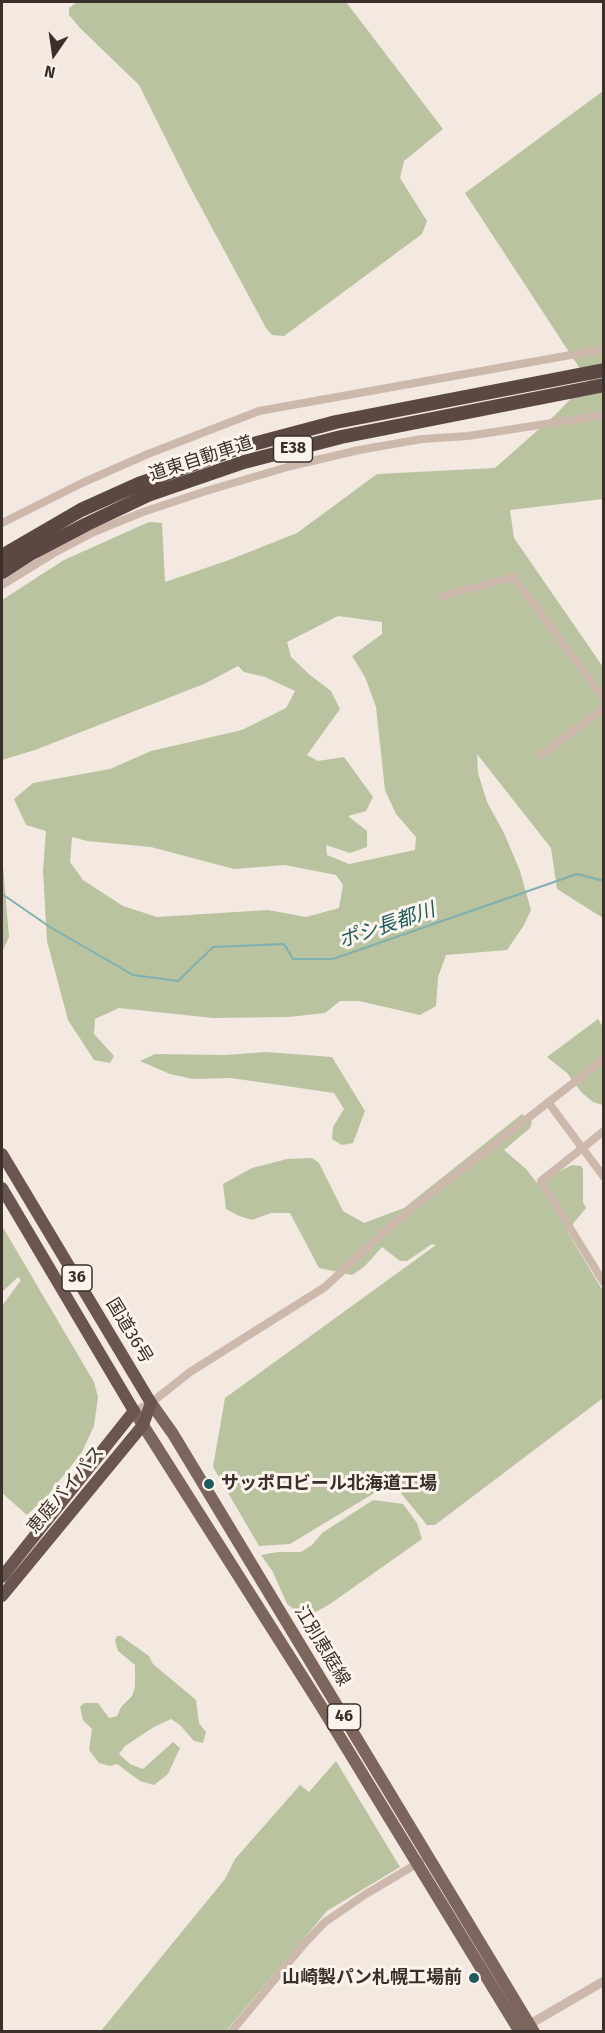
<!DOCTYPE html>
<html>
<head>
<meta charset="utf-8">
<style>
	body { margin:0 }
	#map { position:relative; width:605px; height:2033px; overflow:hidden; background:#f3e9e0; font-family:"Fira Sans",sans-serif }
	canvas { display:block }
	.frame { position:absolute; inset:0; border:3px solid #3a2f2b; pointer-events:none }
	.north { position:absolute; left:24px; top:24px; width:60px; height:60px; -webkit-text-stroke:4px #faf4ed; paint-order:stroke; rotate:193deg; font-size:16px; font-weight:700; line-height:24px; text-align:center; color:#3a2f2b }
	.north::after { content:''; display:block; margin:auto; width:21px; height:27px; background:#3a2f2b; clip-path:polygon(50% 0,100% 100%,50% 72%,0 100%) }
</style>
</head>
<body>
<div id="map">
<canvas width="605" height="2033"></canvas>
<div class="frame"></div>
<div class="north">N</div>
</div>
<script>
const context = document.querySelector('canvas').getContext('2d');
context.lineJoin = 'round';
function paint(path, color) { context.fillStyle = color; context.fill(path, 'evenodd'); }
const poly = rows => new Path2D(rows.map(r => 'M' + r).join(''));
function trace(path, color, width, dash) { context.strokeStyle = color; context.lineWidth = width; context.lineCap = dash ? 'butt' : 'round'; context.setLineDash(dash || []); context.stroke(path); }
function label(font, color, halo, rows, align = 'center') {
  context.font = font + ' "Fira Sans","Noto Sans JP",sans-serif'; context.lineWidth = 6; context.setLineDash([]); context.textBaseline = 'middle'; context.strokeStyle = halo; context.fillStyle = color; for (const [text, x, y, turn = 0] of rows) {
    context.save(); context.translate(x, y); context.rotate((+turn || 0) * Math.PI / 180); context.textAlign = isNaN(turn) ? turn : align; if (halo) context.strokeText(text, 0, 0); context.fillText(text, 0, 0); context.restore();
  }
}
paint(poly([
	[77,2,346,2,443,129,404,161,400,178,427,221,422,234,284,336,272,335,266,328,190,187,139,85,80,28,69,15,69,8],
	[603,91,603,499,510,510,514,538,603,667,603,918,557,889,551,848,477,754,478,773,487,802,504,833,520,871,531,910,524,925,507,950,446,955,438,977,436,1006,420,1015,359,1001,340,1001,325,1013,289,1017,213,1018,119,1008,95,1019,94,1034,114,1056,110,1063,94,1060,68,1020,47,941,43,870,46,831,26,825,14,799,33,783,110,769,151,751,242,730,286,708,295,691,265,677,244,672,238,666,204,684,35,750,2,760,2,600,64,560,149,522,162,523,165,582,229,560,297,533,377,474,495,468,556,414,588,381,465,193],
	[338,616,382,622,382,634,352,656,365,677,376,707,385,790,396,814,416,837,415,850,349,864,327,855,326,845,350,853,367,847,367,831,348,816,366,811,373,797,344,757,318,761,307,755,340,709,331,691,310,675,291,657,287,642],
	[72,837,87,841,151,847,234,869,285,865,336,875,343,885,339,908,306,917,268,910,157,917,123,906,83,880,70,862],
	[2,855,9,937,2,952],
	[598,1019,603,1027,603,1105,593,1102,581,1092,567,1073,547,1057],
	[266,1052,332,1057,365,1111,353,1143,342,1145,332,1139,333,1127,344,1109,334,1093,231,1078,193,1079,170,1074,140,1061,155,1054,225,1055],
	[522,1114,532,1122,530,1128,504,1150,526,1169,537,1183,572,1165,581,1166,583,1169,583,1202,586,1208,567,1231,603,1291,603,1398,435,1525,427,1525,400,1492,386,1486,290,1544,259,1546,213,1467,225,1398,436,1245,432,1244,407,1261,400,1261,382,1247,364,1267,352,1275,319,1268,290,1213,271,1213,252,1220,239,1216,226,1209,223,1184,252,1168,287,1159,312,1158,319,1163,343,1211,364,1223,404,1208],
	[2,1226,94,1382,98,1397,94,1426,82,1452,48,1495,27,1515,2,1493,2,1306,21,1280,18,1277,2,1292],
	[373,1500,403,1504,417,1523,422,1539,330,1604,305,1618,287,1604,273,1572,261,1555,278,1552,301,1552,312,1545,322,1533],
	[117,1636,121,1636,149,1656,153,1664,196,1700,199,1723,206,1732,203,1743,194,1741,180,1725,171,1719,154,1727,125,1746,119,1754,130,1764,143,1769,173,1742,180,1748,168,1774,154,1785,140,1781,117,1764,110,1766,99,1763,89,1750,92,1729,83,1720,80,1707,84,1703,98,1703,109,1718,117,1716,121,1707,132,1696,135,1687,135,1665,118,1651,115,1640],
	[336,1761,400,1867,327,1911,226,2031,100,2032,225,1879,235,1859,300,1785,309,1792]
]), '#b9c3a0');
trace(poly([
	[2,894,50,927,133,975,178,981,213,947,284,944,293,959,333,959,577,874,604,881]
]), '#7fb0b0', 2);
trace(poly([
	[2,523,82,483,148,454,259,411,604,349],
	[2,585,54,553,94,532,143,512,206,491,291,466,359,450,422,439,468,436,604,415],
	[442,596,514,577,604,699],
	[541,755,604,708],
	[548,1102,604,1177],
	[604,1131,541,1181,604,1283],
	[134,1411,151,1403,190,1372,325,1287,396,1221,604,1059],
	[231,2032,304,1944,325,1922,366,1894,420,1862]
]), '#ccb9ac', 8);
trace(poly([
	[525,2027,604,1981]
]), '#ccb9ac', 9);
trace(poly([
	[151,1403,173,1434,534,2032],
	[134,1411,321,1706,520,2032]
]), '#7b655c', 12);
trace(poly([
	[2,1154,151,1403,143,1425,2,1596],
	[2,1188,134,1411,2,1577]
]), '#6b564f', 12);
trace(poly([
	[2,556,81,510,141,483,242,447,336,422,604,370],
	[2,572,30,554,87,524,148,495,244,462,341,437,604,385]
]), '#5b4842', 14);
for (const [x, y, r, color] of [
	[209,1484,6,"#205b5c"],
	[474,1978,6,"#205b5c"]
]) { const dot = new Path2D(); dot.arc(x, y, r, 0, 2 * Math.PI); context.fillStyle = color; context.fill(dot); trace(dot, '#faf4ed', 2); }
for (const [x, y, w] of [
	[293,449,39],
	[77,1278,30],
	[344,1717,33]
]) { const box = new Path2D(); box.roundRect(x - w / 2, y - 13, w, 26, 4.5); context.fillStyle = '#faf4ed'; context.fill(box); trace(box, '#3a2f2b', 1.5); }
label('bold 16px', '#3a2f2b', null, [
	["E38",293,449],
	["36",77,1278],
	["46",344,1717]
]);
label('18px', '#3a2f2b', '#faf4ed', [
	["道東自動車道",201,459,-18],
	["国道36号",129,1331,59],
	["恵庭バイパス",66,1490,-50],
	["江別恵庭線",322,1646,59]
]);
label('bold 18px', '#3a2f2b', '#faf4ed', [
	["サッポロビール北海道工場",221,1484],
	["山崎製パン札幌工場前",462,1978,"right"]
], 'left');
label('italic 20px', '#205b5c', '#faf4ed', [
	["ポシ長都川",387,926,-19]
]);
</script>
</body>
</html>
